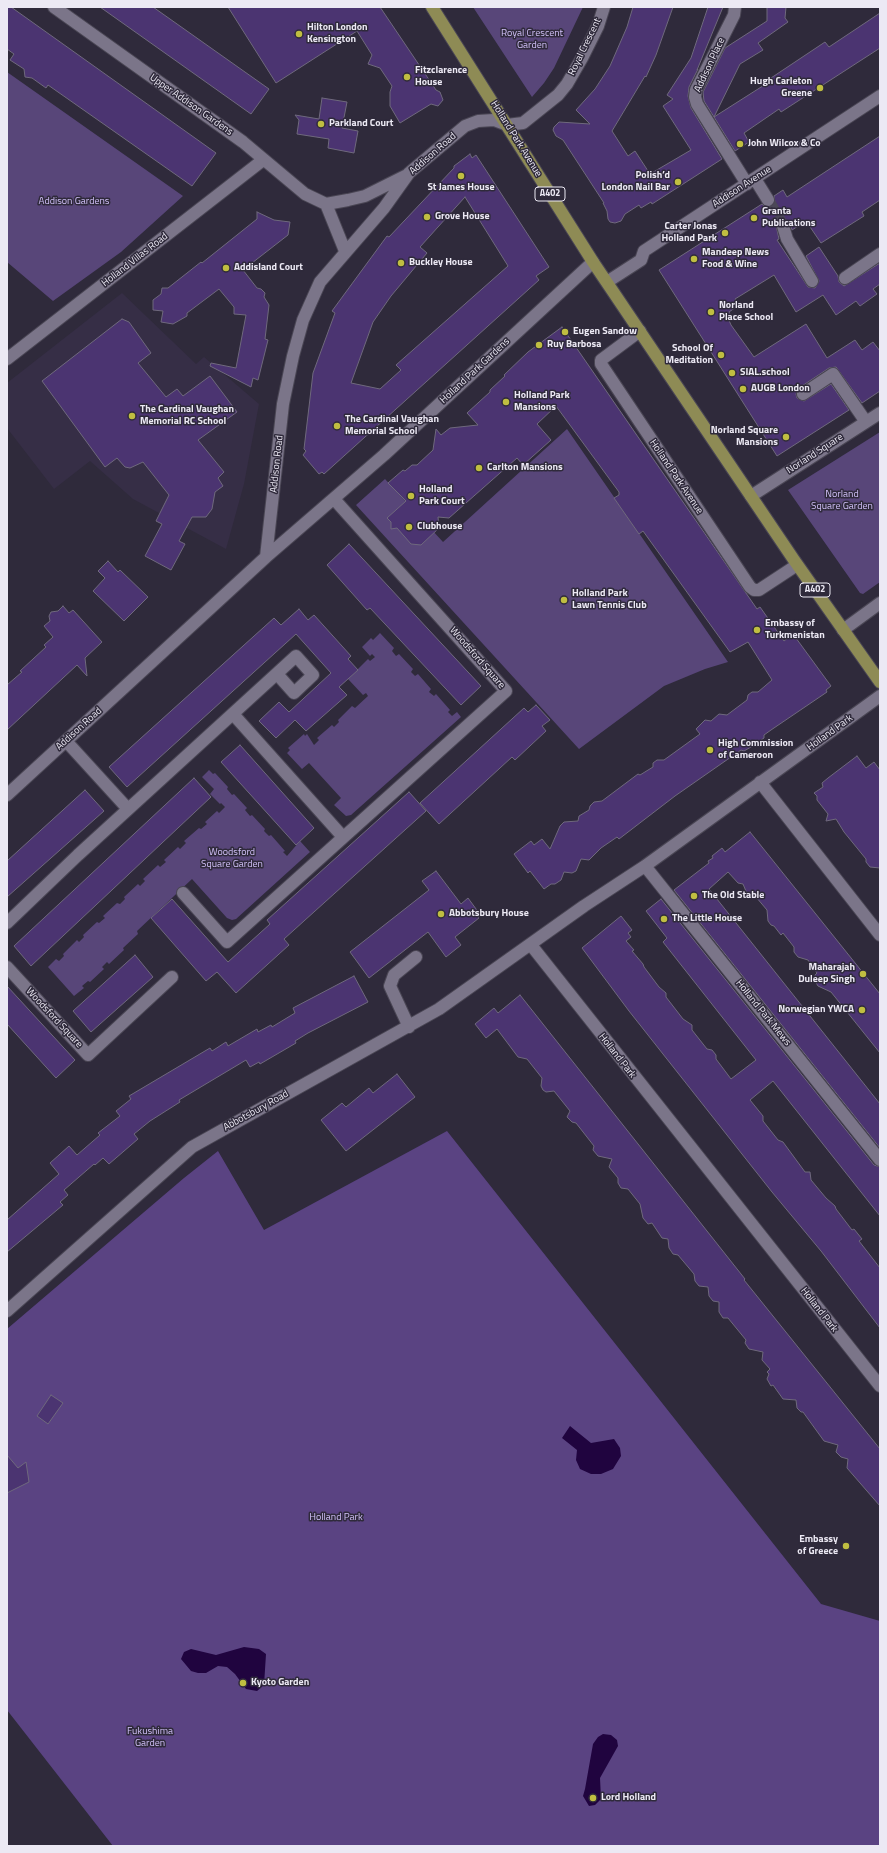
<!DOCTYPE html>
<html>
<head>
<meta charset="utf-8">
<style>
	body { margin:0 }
	#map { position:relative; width:887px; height:1853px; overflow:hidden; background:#2f2a3b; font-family:"Titillium Web",sans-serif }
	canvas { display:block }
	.frame { position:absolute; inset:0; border:8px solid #ece9f4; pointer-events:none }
</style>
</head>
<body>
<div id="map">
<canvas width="887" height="1853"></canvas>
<div class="frame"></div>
</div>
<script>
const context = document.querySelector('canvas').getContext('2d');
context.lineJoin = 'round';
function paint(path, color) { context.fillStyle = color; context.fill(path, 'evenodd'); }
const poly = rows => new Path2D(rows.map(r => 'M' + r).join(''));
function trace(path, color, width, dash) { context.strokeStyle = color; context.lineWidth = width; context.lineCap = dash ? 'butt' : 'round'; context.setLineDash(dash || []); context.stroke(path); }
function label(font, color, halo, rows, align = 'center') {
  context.font = font + ' "Titillium Web",sans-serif'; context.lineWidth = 3; context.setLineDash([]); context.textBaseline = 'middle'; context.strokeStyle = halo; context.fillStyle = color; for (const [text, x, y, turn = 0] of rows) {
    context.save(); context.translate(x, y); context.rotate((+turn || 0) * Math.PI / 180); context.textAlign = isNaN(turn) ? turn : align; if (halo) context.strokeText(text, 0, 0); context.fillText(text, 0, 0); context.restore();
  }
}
paint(poly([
	[122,293,196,364,204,357,259,404,244,484,226,549,133,499,90,461,54,489,7,428,7,383]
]), '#362e46');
paint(poly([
	[473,7,583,7,554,68,544,83,532,97],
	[7,72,183,196,121,252,53,301,7,262],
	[567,429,728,662,705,669,664,686,579,749,356,505,385,479,443,542],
	[880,432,880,582,863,594,860,593,788,490],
	[380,633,394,648,392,651,396,656,399,654,413,669,411,672,415,676,418,674,431,689,429,692,434,696,436,694,450,710,448,712,452,716,457,712,461,717,351,815,346,816,334,805,341,798,309,763,302,769,287,753,290,750,288,748,304,734,305,736,307,734,314,745,319,740,317,738,332,725,334,727,339,722,338,720,352,706,355,708,368,696,366,693,363,695,348,679,368,659,370,661,375,657,372,654,370,656,362,647,371,638,373,640],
	[209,770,213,774,215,773,228,787,227,789,232,795,234,794,247,808,245,810,250,816,252,815,265,829,264,831,269,836,271,835,285,851,283,852,287,856,300,841,310,852,236,919,232,920,227,918,192,879,137,931,138,934,123,948,124,950,109,964,107,962,102,967,104,969,90,982,88,981,82,986,84,988,74,996,48,967,56,959,59,961,64,956,63,954,77,940,79,942,84,937,83,935,97,922,99,923,105,918,103,916,117,903,120,904,125,899,124,897,138,884,140,886,145,881,143,879,158,865,160,867,166,862,164,860,178,847,180,849,186,843,184,841,199,828,201,829,207,824,205,822,217,811,219,813,225,807,221,803,220,804,210,794,214,789,202,777]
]), '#584679');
paint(poly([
	[447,1131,821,1604,880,1621,880,1846,113,1846,7,1710,7,1329,184,1178,218,1151,264,1230]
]), '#5a4382');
paint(poly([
	[570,1426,591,1443,614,1439,620,1448,621,1456,613,1469,601,1474,591,1474,580,1469,576,1460,577,1450,562,1438],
	[244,1647,259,1649,266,1654,264,1685,257,1691,246,1689,235,1674,227,1667,218,1666,206,1673,198,1673,191,1671,181,1659,184,1652,191,1649,216,1655],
	[603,1734,611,1735,617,1740,618,1746,600,1778,601,1799,595,1805,589,1806,583,1796,585,1789,593,1744,598,1737]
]), '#20043f');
const building = poly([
	[7,7,11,7,216,153,192,186,48,85,46,88,32,78,25,77,24,69,10,60,14,54,7,49,7,7],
	[100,7,153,7,269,89,251,114,100,7],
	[228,7,380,7,436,90,440,92,443,100,438,106,431,104,400,123,390,106,390,92,392,86,380,68,368,64,372,55,357,31,276,83,228,7],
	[633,7,673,7,656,55,646,77,645,76,612,131,628,156,635,151,650,174,691,150,663,106,673,99,667,95,691,58,708,7,723,7,697,70,698,69,689,87,688,96,691,108,722,159,652,204,651,202,641,208,639,205,625,214,621,221,615,223,610,222,608,219,607,211,603,203,604,203,563,140,556,136,553,130,554,127,559,122,590,124,576,110,595,89,610,66,627,27,633,7],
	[767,7,786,7,785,18,788,22,758,43,763,50,740,64,714,117,704,101,703,92,725,48,767,21,767,7],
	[880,13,880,48,781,112,779,109,744,133,749,142,735,151,714,117,769,82,768,80,825,42,829,47,880,13],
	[322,98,347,102,342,128,358,131,354,153,328,148,329,139,297,134,299,120,295,115,319,119,322,98],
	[880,136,880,200,862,212,864,216,821,243,806,221,792,230,790,223,785,219,780,219,776,225,779,239,777,240,808,287,815,288,819,281,806,256,819,247,838,276,839,282,844,286,880,263,880,284,873,289,877,294,860,306,856,301,836,315,823,295,796,312,774,275,735,299,739,305,729,312,731,316,728,318,731,325,754,357,806,324,827,358,855,340,862,350,873,342,880,351,880,391,862,403,836,367,829,368,799,388,796,394,797,398,804,401,831,384,849,410,777,456,659,270,762,204,765,207,772,207,775,203,774,196,783,190,787,197,880,136],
	[470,154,472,158,476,155,549,267,536,276,539,280,324,474,322,472,319,474,303,455,306,451,304,449,313,373,335,313,332,311,387,236,389,237,454,168,454,166,470,154],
	[465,197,508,266,396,365,401,370,380,389,351,383,373,322,391,296,427,253,420,247,465,197],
	[257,212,274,220,290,222,288,235,243,270,257,288,261,289,265,293,264,297,269,305,265,339,268,340,258,380,253,378,251,387,210,366,211,363,236,368,246,315,234,314,234,307,219,289,187,313,187,316,173,324,161,322,163,311,153,310,153,300,161,294,162,288,168,288,201,262,202,263,257,219,257,212],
	[122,319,129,322,151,353,138,363,166,397,177,389,183,396,210,376,237,412,198,440,224,472,218,478,223,486,215,492,212,509,206,517,192,517,179,541,185,544,171,570,145,556,162,524,156,521,169,495,143,462,130,468,125,467,117,458,105,467,42,381,122,319],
	[562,327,757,609,760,607,784,641,793,634,831,686,826,690,827,692,771,730,764,735,764,738,751,747,744,751,741,750,675,796,619,839,617,837,601,848,589,860,581,859,576,871,572,873,564,872,561,880,555,884,551,884,544,889,530,871,528,873,514,854,531,841,534,845,542,839,550,849,560,826,564,822,578,821,579,816,589,810,590,806,594,802,602,801,638,774,640,775,653,767,653,763,657,760,664,760,700,734,696,729,705,720,711,721,719,714,727,715,747,700,748,695,752,692,758,692,772,680,748,642,730,652,643,531,639,534,614,498,619,495,619,492,556,406,537,424,551,440,523,465,517,458,449,518,438,517,439,528,421,545,411,544,397,528,391,529,391,522,387,518,406,501,388,483,403,470,405,471,412,465,417,465,433,450,436,429,441,435,450,428,478,425,467,413,490,392,490,390,505,376,504,375,528,352,562,327],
	[349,544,481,686,461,705,370,608,367,610,327,565,349,544],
	[108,561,118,572,120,570,148,597,124,621,93,591,105,578,98,571,108,561],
	[63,606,69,613,73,610,102,642,85,658,87,676,77,665,7,730,7,685,22,672,20,671,46,647,44,645,53,637,44,626,50,621,49,616,51,612,58,611,63,606],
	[299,609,308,620,314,615,351,656,348,659,358,670,339,687,347,695,306,731,295,720,276,738,259,721,279,702,289,712,331,673,296,634,127,787,109,767,274,618,281,625,299,609],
	[536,705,550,720,542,726,546,731,515,760,512,757,439,824,420,803,524,708,528,712,536,705],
	[240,745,314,828,296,845,221,762,240,745],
	[857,756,866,768,874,762,880,770,880,868,870,867,866,862,866,859,844,832,836,819,826,821,828,814,817,800,817,796,814,793,823,787,822,783,828,778,857,756],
	[194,778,211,797,31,966,14,946,194,778],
	[85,790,104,811,7,897,7,861,85,790],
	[409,792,426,811,284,939,289,945,236,993,217,972,206,981,151,918,172,899,228,962,270,924,267,920,409,792],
	[750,832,880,994,880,1053,831,992,818,986,815,981,815,975,817,973,808,960,798,957,794,952,794,947,783,933,781,935,774,926,771,925,768,921,767,910,756,897,748,896,743,884,738,883,728,872,709,889,880,1104,880,1148,674,890,709,863,708,861,713,858,712,856,722,848,725,852,750,832],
	[436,871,461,904,468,898,479,913,476,915,479,918,455,937,461,945,446,957,428,932,369,978,350,952,429,890,422,881,436,871],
	[661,899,874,1165,880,1167,880,1216,773,1081,750,1100,763,1116,763,1121,778,1140,783,1142,805,1172,810,1172,811,1180,826,1198,835,1206,836,1209,852,1230,854,1229,862,1239,859,1241,880,1268,880,1328,821,1251,772,1192,629,1011,582,948,621,916,632,930,628,933,631,937,626,941,634,950,632,951,643,964,644,967,659,987,666,993,666,997,683,1019,692,1025,692,1030,707,1049,712,1050,716,1055,716,1059,731,1079,756,1060,663,942,667,938,646,911,661,899],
	[135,955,153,977,91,1032,73,1011,135,955],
	[354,976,368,1002,308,1033,295,1041,296,1043,260,1064,259,1062,250,1067,246,1060,179,1100,180,1102,150,1121,134,1134,138,1139,109,1164,103,1158,95,1165,94,1164,64,1190,68,1195,60,1202,63,1205,7,1252,7,1220,59,1174,50,1163,69,1146,77,1155,100,1135,98,1133,120,1116,116,1111,131,1099,129,1096,210,1048,212,1051,226,1042,228,1046,257,1029,258,1032,271,1025,272,1027,295,1013,293,1008,354,976],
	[7,986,75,1060,56,1078,7,1024,7,986],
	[520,995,745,1279,744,1280,880,1449,880,1506,847,1468,848,1459,841,1457,836,1452,838,1445,824,1441,803,1412,801,1412,797,1408,796,1400,783,1399,773,1385,771,1386,767,1379,769,1374,767,1372,770,1369,762,1360,763,1352,749,1349,745,1343,746,1340,728,1318,723,1318,719,1312,719,1302,713,1301,709,1296,708,1287,699,1286,695,1281,694,1274,678,1255,673,1254,669,1248,668,1239,662,1238,652,1223,648,1224,643,1218,640,1204,628,1189,621,1188,618,1183,618,1178,609,1167,612,1159,598,1156,593,1150,594,1146,576,1123,572,1122,567,1117,570,1111,554,1091,546,1092,543,1090,541,1086,542,1078,527,1059,518,1057,497,1029,486,1038,475,1024,494,1008,498,1013,520,995],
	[397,1074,415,1097,346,1151,321,1120,342,1103,346,1107,369,1088,373,1093,397,1074],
	[51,1395,63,1403,48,1424,37,1416,51,1395],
	[7,1455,18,1468,26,1462,29,1482,7,1493,7,1455]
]);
paint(building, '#4b3471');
trace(building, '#6f697d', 1);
trace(poly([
	[768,200,783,226]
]), '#4b4757', 12, [12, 6]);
const minor = poly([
	[54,7,243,142,305,194,326,204,348,200,365,196,407,175],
	[735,7,734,15,696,90,695,97,697,104,747,184],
	[755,179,768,200],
	[326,204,345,251],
	[783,226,787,239,812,281],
	[845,278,880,254],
	[607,282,641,260,644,251,880,96],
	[640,331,605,357,601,360,601,364,750,587,754,590,759,590,797,565],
	[7,359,263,160],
	[803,394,833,374,866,422],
	[751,496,880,413],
	[266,557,283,404,293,356,303,320,320,282,384,208,409,173,465,126,478,121,494,120,507,125,523,123,558,95,567,84,582,58,598,26,604,7],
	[843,630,880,603],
	[233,714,343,837],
	[66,741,128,809],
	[760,782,880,935],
	[7,795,266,557,384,455,593,262],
	[645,866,880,1160],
	[183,893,227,942,506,691,334,499],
	[7,923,78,855,296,656,313,675,294,693,277,674],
	[531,945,880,1386],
	[7,967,88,1055,172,977],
	[409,1027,390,986,394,975,416,957],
	[7,1311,192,1147,439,1009,584,906,645,866,880,696]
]);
const major = poly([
	[432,7,593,262,794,560,880,682]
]);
trace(minor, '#4a4654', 14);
trace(major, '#4a4654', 14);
trace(minor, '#7b7589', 12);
trace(major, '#8e8b55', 12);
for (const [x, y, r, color] of [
	[299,34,4,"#c0be41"],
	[407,77,4,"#c0be41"],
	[820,88,4,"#c0be41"],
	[321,124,4,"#c0be41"],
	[740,144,4,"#c0be41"],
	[461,176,4,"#c0be41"],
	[678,182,4,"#c0be41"],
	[427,217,4,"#c0be41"],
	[754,218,4,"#c0be41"],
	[725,233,4,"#c0be41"],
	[694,259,4,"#c0be41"],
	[401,263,4,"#c0be41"],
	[226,268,4,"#c0be41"],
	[711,312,4,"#c0be41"],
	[565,332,4,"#c0be41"],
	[539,345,4,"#c0be41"],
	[721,355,4,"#c0be41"],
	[732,373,4,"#c0be41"],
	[743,389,4,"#c0be41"],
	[506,402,4,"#c0be41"],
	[132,416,4,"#c0be41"],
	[337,426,4,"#c0be41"],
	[786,437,4,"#c0be41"],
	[479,468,4,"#c0be41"],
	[411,496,4,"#c0be41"],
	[409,527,4,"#c0be41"],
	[564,600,4,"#c0be41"],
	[757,630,4,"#c0be41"],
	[710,750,4,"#c0be41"],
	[694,896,4,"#c0be41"],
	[441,914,4,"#c0be41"],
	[664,919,4,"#c0be41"],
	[863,974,4,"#c0be41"],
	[862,1010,4,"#c0be41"],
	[846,1546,4,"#c0be41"],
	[243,1683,4,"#c0be41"],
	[593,1798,4,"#c0be41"]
]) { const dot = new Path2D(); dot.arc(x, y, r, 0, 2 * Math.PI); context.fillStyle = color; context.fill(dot); trace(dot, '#2f2a3b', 1.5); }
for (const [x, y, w] of [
	[550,194,30],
	[815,590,30]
]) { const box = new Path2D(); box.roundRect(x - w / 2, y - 7, w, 14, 3); context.fillStyle = '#2f2a3b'; context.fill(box); trace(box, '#ece9f4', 1); }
label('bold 9px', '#ece9f4', null, [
	["A402",550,194],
	["A402",815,590]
]);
label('bold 10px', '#ece9f4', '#2f2a3b', [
	["Hilton London",307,28],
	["Kensington",307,40],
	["Fitzclarence",415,71],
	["House",415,83],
	["Hugh Carleton",812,82,"right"],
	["Greene",812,94,"right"],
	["Parkland Court",329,124],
	["John Wilcox & Co",748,144],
	["Polish’d",670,176,"right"],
	["London Nail Bar",670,188,"right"],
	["St James House",461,188,"center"],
	["Granta",762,212],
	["Publications",762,224],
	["Grove House",435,217],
	["Carter Jonas",717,227,"right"],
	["Holland Park",717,239,"right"],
	["Mandeep News",702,253],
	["Food & Wine",702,265],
	["Buckley House",409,263],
	["Addisland Court",234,268],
	["Norland",719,306],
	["Place School",719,318],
	["Eugen Sandow",573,332],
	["Ruy Barbosa",547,345],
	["School Of",713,349,"right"],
	["Meditation",713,361,"right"],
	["SIAL.school",740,373],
	["AUGB London",751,389],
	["Holland Park",514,396],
	["Mansions",514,408],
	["The Cardinal Vaughan",140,410],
	["Memorial RC School",140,422],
	["The Cardinal Vaughan",345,420],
	["Memorial School",345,432],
	["Norland Square",778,431,"right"],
	["Mansions",778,443,"right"],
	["Carlton Mansions",487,468],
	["Holland",419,490],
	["Park Court",419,502],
	["Clubhouse",417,527],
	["Holland Park",572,594],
	["Lawn Tennis Club",572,606],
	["Embassy of",765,624],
	["Turkmenistan",765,636],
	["High Commission",718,744],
	["of Cameroon",718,756],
	["The Old Stable",702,896],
	["Abbotsbury House",449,914],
	["The Little House",672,919],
	["Maharajah",855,968,"right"],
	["Duleep Singh",855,980,"right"],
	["Norwegian YWCA",854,1010,"right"],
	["Embassy",838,1540,"right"],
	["of Greece",838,1552,"right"],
	["Kyoto Garden",251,1683],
	["Lord Holland",601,1798]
], 'left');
label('10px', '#d2c1f9', '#2f2a3b', [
	["Royal Crescent",532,34],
	["Garden",532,46],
	["Addison Gardens",74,202],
	["Norland",842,495],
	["Square Garden",842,507],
	["Woodsford",232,853],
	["Square Garden",232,865],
	["Holland Park",336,1518],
	["Fukushima",150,1732],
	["Garden",150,1744]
]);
label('10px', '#ece9f4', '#2f2a3b', [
	["Royal Crescent",585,47,-64],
	["Addison Place",710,65,-65],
	["Upper Addison Gardens",191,105,35],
	["Holland Park Avenue",516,139,58],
	["Addison Road",433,154,-41],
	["Addison Avenue",742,187,-33],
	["Holland Villas Road",135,260,-38],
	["Holland Park Gardens",475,371,-43],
	["Norland Square",815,454,-33],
	["Addison Road",277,464,-84],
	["Holland Park Avenue",676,477,56],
	["Woodsford Square",477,658,49],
	["Addison Road",79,729,-42],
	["Holland Park",830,733,-36],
	["Holland Park Mews",763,1013,51],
	["Woodsford Square",54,1018,47],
	["Holland Park",617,1056,52],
	["Abbotsbury Road",256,1111,-29],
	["Holland Park",819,1310,52]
]);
</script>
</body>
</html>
